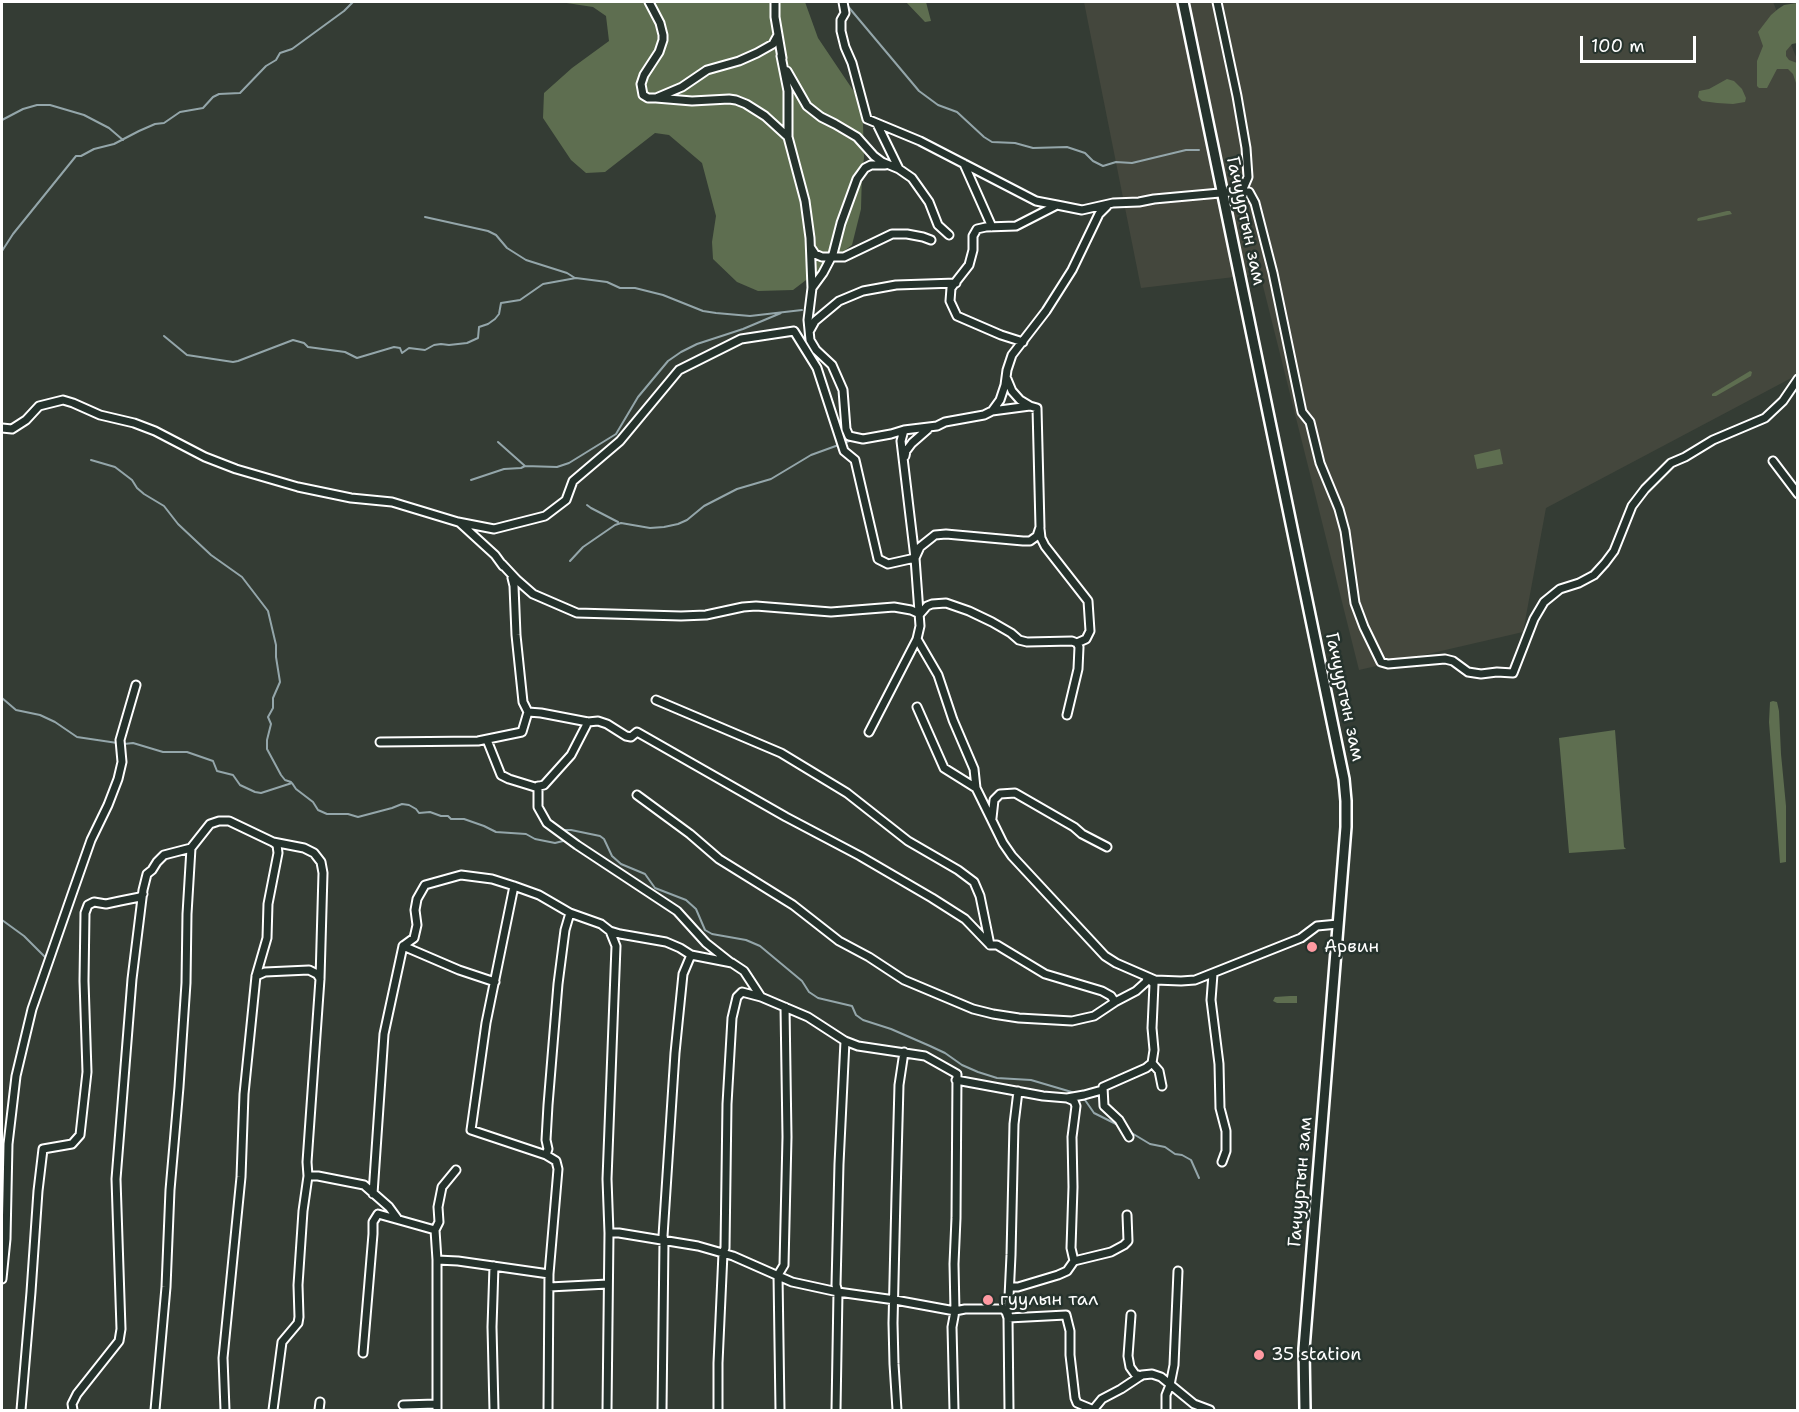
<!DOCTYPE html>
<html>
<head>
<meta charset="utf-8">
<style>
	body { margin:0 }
	#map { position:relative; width:1799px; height:1412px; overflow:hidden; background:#343c34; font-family:"Shantell Sans",sans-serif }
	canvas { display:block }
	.frame { position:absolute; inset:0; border:3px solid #fff; pointer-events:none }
	.scale { position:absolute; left:1580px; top:36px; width:116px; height:27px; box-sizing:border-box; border:3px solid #fff; border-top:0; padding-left:8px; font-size:18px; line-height:21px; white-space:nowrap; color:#fff; -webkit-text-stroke:4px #26332d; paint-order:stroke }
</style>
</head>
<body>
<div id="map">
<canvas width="1799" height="1412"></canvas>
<div class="frame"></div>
<div class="scale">100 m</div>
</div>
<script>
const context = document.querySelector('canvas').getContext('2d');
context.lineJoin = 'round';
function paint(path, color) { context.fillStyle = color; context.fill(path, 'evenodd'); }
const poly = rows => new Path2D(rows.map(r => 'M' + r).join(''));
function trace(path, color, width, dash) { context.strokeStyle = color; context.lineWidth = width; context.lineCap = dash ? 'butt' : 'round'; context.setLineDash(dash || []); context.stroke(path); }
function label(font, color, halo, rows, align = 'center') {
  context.font = font + ' "Shantell Sans",sans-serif'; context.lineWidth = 5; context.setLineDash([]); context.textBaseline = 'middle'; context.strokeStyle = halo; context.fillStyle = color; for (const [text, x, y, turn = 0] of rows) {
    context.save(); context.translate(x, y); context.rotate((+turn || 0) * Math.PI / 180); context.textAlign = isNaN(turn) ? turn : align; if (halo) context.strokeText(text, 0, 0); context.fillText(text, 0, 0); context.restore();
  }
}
paint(poly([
	[1084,2,1773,2,1797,59,1797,375,1546,508,1523,632,1359,670,1260,274,1141,288]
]), '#44473d');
paint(poly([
	[560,2,805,2,818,38,857,96,863,124,864,158,862,172,861,209,852,245,793,290,758,291,737,282,713,259,712,242,716,216,702,163,669,135,655,133,605,172,586,173,571,160,543,118,544,93,572,68,609,41,606,16,593,7],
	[906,2,926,2,931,21,925,22],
	[1797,3,1797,43,1792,44,1786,51,1786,56,1789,60,1797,63,1797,86,1793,74,1788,69,1777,69,1767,88,1759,88,1757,86,1757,61,1763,46,1758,32,1771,15,1778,9,1784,5],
	[1727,79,1734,81,1742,89,1746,98,1745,102,1733,104,1717,103,1702,101,1698,97,1699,91,1709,89],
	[1727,211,1730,211,1732,214,1705,220,1698,221,1697,220,1698,218],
	[1750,371,1752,372,1751,376,1716,396,1712,396,1712,394],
	[1500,449,1503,464,1477,469,1474,455],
	[1773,701,1777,702,1779,711,1781,754,1786,806,1786,862,1780,863,1769,722,1770,702],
	[1615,730,1624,847,1626,849,1569,853,1559,738],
	[1290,996,1297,996,1297,1003,1277,1003,1273,1001,1275,997]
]), '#5e6e50');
trace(poly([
	[846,4,919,91,938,105,957,112,984,137,992,142,1015,143,1033,148,1067,147,1085,153,1093,161,1103,166,1116,162,1132,163,1186,150,1199,150],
	[2,120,23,109,37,105,50,105,84,115,109,128,123,140],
	[425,217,488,231,496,235,507,248,526,260,567,273,575,278],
	[2,251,13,234,76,156,81,156,94,149,114,144,139,131,155,124,164,123,180,112,203,108,213,97,219,94,240,93,266,66,276,60,280,53,292,49,344,11,353,2],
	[164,336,187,355,233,362,238,361,293,340,304,343,308,347,345,352,357,358,394,347,400,348,402,353,409,348,425,350,434,345,441,344,449,345,467,343,478,338,479,327,488,324,495,319,499,314,501,303,520,300,543,284,576,278,607,282,620,288,635,288,663,295,703,311,716,313,750,316,802,310],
	[869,435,894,430],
	[498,442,525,466],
	[91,460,115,467,132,480,137,488,144,494,164,506,178,524,211,555,242,577,268,611,276,645,276,657,280,682,273,698,273,708,268,717,271,724,267,740,267,749,281,775,285,780,291,782],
	[471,480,504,469,521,468,525,466,557,467,569,463,616,434,638,397,668,361,681,352,697,344,743,329,781,313],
	[587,505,591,508,618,522],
	[570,561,583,547,615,525,621,523,650,528,664,527,678,524,687,520,704,506,737,489,771,479,811,455,855,439],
	[2,698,16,710,40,715,55,722,77,737,124,744,133,743,163,752,187,752,213,761,217,771,233,775,240,785,255,792,261,793,292,783,296,789,313,802,318,810,327,814,348,814,358,817,392,808,402,804,409,805,416,809,419,813,430,812,441,816,448,816,451,819,464,819,484,826,496,832,526,834,535,839,555,843,563,841,564,838],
	[565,833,565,830,571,830,600,836,604,839,612,856,621,864,645,874,655,888,686,900,696,909,705,930,712,934,746,940,760,946,802,981,809,992,818,998,852,1006,856,1015,863,1020,891,1029,930,1046,945,1053,962,1065,978,1072,997,1078,1031,1080,1075,1093,1074,1095],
	[2,920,24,936,47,959],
	[1079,1098,1085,1100,1094,1113,1120,1126],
	[1130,1132,1150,1144,1165,1147,1175,1154,1182,1155,1191,1160,1199,1178]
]), '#94a6aa', 2);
const minor = poly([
	[649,2,660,23,663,35,663,40,659,52,644,75,641,84,643,95,648,98,656,98],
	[775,2,775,17,782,58],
	[843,2,845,13,841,20,841,31,845,47,852,63,867,119,920,141,1036,201,1057,205],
	[1217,2,1237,96,1246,148,1248,177,1242,191],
	[778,35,773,44,757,53,739,61,707,70,682,87,656,98,692,101,729,99,736,100,746,104,765,116,788,137],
	[781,56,788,91,788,137,805,201,810,238,812,288,808,320,810,340,816,350,832,365,843,390,846,429,849,436,863,439,891,434,904,430],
	[787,71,807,106,821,117,835,124,857,137,874,156,882,162,899,169,912,178,929,202,938,225,949,235],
	[877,124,899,169],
	[964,164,992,227],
	[811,248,815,254,822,257,844,257,892,234,907,234,923,237,931,240],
	[812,288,823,273,833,254,841,223,857,179,865,168,871,165,885,165],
	[810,330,815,321,839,301,863,291,896,285,956,283],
	[1023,342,1001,335,957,316,950,301,951,288,969,265,973,250,973,236,977,229,986,227,1016,226,1057,205,1082,210,1113,203,1139,202,1154,199,1242,191,1249,192,1255,203,1273,273,1302,412,1310,422,1320,463,1339,509,1345,531,1355,603,1364,627,1381,662,1388,664,1445,659,1453,661,1468,672,1481,674,1497,672,1513,673,1534,619,1544,602,1560,589,1579,583,1594,575,1605,563,1614,551,1632,506,1645,489,1671,463,1685,457,1713,440,1765,418,1783,401,1798,379],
	[1007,379,1012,391,1020,400,1030,406],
	[992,411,1000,400,1005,385,1007,370,1012,355,1046,311,1072,270,1099,214,1107,206],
	[2,428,12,429,26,420,39,406,63,400,73,403,100,415,134,423,155,431,205,457,236,469,298,487,351,498,392,502,458,522,494,529,545,516,566,500,573,481,620,441,679,370,741,339,794,331,817,368,844,451,855,460,878,559,888,564,915,558],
	[905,456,906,451,912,443,928,429],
	[1773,461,1798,494],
	[460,523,495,555,503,566],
	[1040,529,1041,538,1045,546,1088,601,1090,631,1086,639,1077,643],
	[502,564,517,580,533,594,577,613,681,616,706,615,743,607,756,606,831,612,894,607,911,610,920,614,927,606,932,604,946,603,969,611,992,622,1011,633,1019,640,1027,642,1072,641,1077,643,1079,647,1078,669,1067,715],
	[917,639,938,675,953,720,974,769,976,788,1003,843,1012,856,1105,956,1116,963,1155,980,1181,981,1195,980,1301,938,1317,926,1338,924],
	[656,700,781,753,847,793,908,841,958,870,974,882,980,896,990,945],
	[917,707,944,768,976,788],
	[528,712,541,713,588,722,598,721,607,724,626,736,631,737,637,732,786,817,860,856,932,898,965,919,990,945,997,945,1045,974,1102,991,1111,996,1115,1002],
	[869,732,917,639,920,626,915,558,901,441,904,430,937,426,945,422,984,415,992,411,1030,406,1037,408,1040,527,1037,536,1030,541,1023,541,946,534,935,535,920,547,915,558],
	[487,740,501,775,509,779,535,787,544,785,571,755,588,722],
	[380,742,478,741,522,732,528,712,523,702,516,635,514,586,512,578],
	[538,786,538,807,547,823,577,845,677,911,706,943,730,962],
	[637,795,690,834,719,859,793,905,839,941,869,957,904,980,973,1009,993,1014,1019,1018,1072,1021,1085,1018,1094,1016,1115,1002,1136,991,1146,982,1147,978],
	[992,818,994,800,1000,794,1015,793,1074,827,1082,834,1107,847],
	[514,886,486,1023,471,1130,546,1155,548,1149,546,1140,548,1105,558,984,565,930,570,913],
	[403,946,459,970,495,982],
	[1213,974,1211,1000,1219,1064,1220,1108,1226,1131,1226,1151,1222,1162],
	[256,976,265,972,309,970,317,974,320,979],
	[1152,1063,1159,1071,1162,1086],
	[956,1080,1043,1096,1067,1098,1074,1101,1076,1106,1072,1137,1073,1187,1071,1248,1074,1261,1067,1271,1058,1275,1018,1287,1010,1287],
	[1103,1087,1104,1106,1119,1120,1129,1137],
	[1067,1098,1084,1095,1102,1090,1103,1087,1146,1068,1152,1063,1154,1050,1152,1028,1154,984,1149,979],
	[546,1155,556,1161,558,1169,549,1274],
	[308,1176,318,1176,364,1185,389,1207,397,1218],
	[373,1194,384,1034,403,946,414,938,417,925,415,910,417,899,425,885,461,875,492,879,514,886,539,895,570,913,601,924,610,931,620,934,666,942,680,948,691,955,732,963,744,971,761,997],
	[609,1233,619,1233,698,1246,733,1256,792,1282,838,1292,895,1300,955,1311,965,1309,1003,1309,1006,1312,1008,1318],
	[437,1260,458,1261,549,1274,548,1410],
	[1074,1261,1111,1252,1124,1245,1128,1241,1127,1215],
	[494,1266,492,1327,494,1410],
	[2,1279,6,1239,8,1144,16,1076,32,1009,71,897,91,840,108,805,118,779,122,762,120,740,136,685],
	[549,1287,608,1284],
	[1131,1315,1128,1356,1130,1367,1135,1374,1141,1376],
	[1008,1318,1066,1315,1070,1331,1070,1355,1075,1398,1077,1403,1094,1410],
	[363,1353,373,1234,373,1222,378,1214,435,1230],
	[403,1405,436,1404],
	[21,1410,31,1292,38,1191,43,1149,72,1144,80,1135,87,1072,84,981,85,913,88,905,94,902,106,904,120,901,140,897,143,894],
	[73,1410,72,1404,77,1394,119,1341,121,1329,116,1179,132,979,143,890,147,874,152,870,157,862,164,855,191,848],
	[155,1410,166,1287,170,1190,179,1087,186,983,187,914,191,848,210,824,219,821,229,821,273,842,304,848,314,853,321,862,323,873,320,979,307,1162,308,1176,303,1211,298,1285,299,1317,298,1323,282,1342,273,1410],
	[225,1410,223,1358,241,1177,244,1094,256,976,267,938,268,904,278,853,277,845,273,842],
	[319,1410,320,1402],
	[437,1410,437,1260,435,1230,439,1222,438,1207,442,1187,456,1170],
	[607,1410,609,1233,607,1179,616,946,610,931],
	[662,1410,664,1241,663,1236,675,1053,683,974,691,955],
	[718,1410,718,1363,723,1253,725,1248,727,1104,732,1018,737,997,742,992,761,997,808,1017,845,1041,858,1046,925,1056,957,1074,956,1218,954,1264,955,1311,952,1327,954,1410],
	[780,1410,778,1275,784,1265,787,1137,785,1007],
	[836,1410,838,1292,836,1285,839,1164,845,1041],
	[897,1410,894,1364,893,1323,896,1196,899,1085,904,1052],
	[1009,1410,1008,1318,1011,1255,1014,1124,1018,1091],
	[1093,1410,1102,1399,1121,1389,1142,1375,1152,1374,1161,1377,1194,1404,1210,1410],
	[1166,1410,1166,1395,1170,1385,1174,1365,1178,1271]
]);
const secondary = poly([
	[1183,2,1344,779,1346,801,1346,827,1304,1349,1305,1410]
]);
trace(minor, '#fff', 11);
trace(secondary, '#fff', 14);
trace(minor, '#26332d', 7);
trace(secondary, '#26332d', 9);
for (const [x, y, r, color] of [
	[1312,947,6,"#ff9aa2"],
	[988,1300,6,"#ff9aa2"],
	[1259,1355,6,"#ff9aa2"]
]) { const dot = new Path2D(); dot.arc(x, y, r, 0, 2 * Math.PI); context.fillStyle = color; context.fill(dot); trace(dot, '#26332d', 2); }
label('18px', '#fff', '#26332d', [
	["Гачууртын зам",1245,221,78],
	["Гачууртын зам",1344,697,78],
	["Гачууртын зам",1301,1182,-85]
]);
label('18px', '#fff', '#26332d', [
	["Арвин",1324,947],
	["гуулын тал",1000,1300],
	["35 station",1271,1355]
], 'left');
</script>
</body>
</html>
